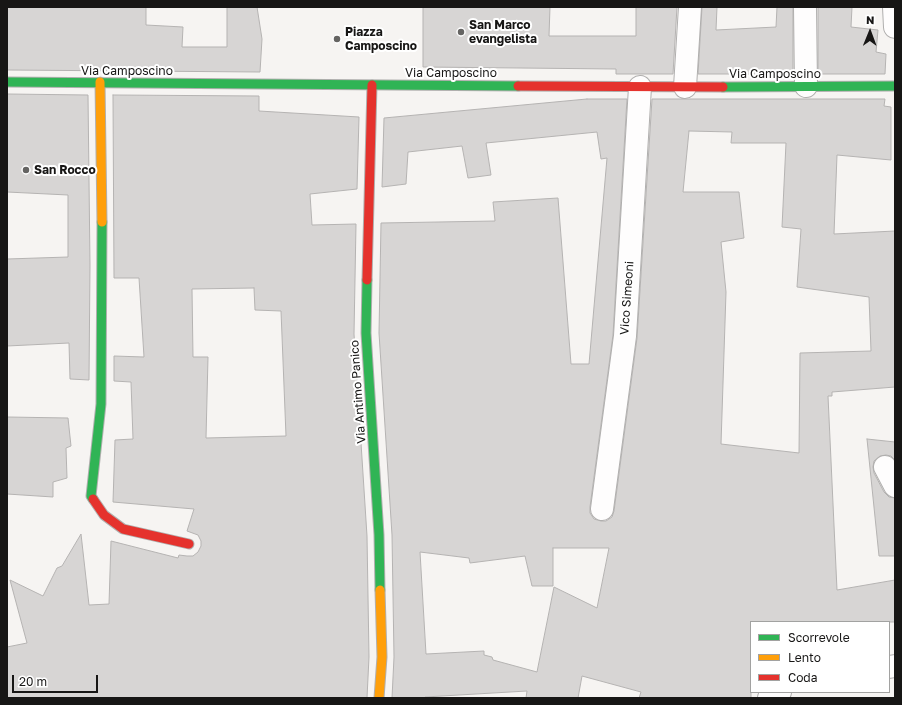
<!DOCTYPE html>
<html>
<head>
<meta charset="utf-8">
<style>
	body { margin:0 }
	#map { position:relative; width:902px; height:705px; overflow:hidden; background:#f6f4f2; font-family:"Golos Text",sans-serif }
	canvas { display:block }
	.frame { position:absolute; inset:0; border:8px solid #171615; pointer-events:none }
	.legend { position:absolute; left:750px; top:621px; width:140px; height:72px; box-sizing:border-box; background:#fff; border:1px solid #a2a2a1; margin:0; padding:5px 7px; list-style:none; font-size:12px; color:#171615 }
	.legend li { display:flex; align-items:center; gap:8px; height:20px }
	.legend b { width:20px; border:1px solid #a2a2a1 }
	.north { position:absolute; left:850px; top:12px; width:40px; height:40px; -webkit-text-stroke:3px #fff; paint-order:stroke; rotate:1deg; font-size:11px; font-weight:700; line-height:16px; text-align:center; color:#171615 }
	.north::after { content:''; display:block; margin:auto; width:14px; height:18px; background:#171615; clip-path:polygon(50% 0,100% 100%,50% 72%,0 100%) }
	.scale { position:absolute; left:12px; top:675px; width:86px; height:18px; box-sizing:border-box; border:2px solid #171615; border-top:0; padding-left:5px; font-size:12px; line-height:14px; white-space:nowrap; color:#171615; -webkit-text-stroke:3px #fff; paint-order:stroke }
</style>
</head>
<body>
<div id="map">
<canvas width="902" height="705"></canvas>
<div class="frame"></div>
<ul class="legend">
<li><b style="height:5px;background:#30b455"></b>Scorrevole</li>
<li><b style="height:5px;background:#ff9f0a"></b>Lento</li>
<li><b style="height:5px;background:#e5322d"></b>Coda</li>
</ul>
<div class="north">N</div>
<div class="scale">20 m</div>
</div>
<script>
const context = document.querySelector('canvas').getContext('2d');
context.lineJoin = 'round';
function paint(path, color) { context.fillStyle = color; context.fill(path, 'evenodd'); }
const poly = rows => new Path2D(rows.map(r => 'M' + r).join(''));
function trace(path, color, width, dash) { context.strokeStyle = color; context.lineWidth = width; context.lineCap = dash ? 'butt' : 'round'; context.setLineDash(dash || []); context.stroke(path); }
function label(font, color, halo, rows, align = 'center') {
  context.font = font + ' "Golos Text",sans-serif'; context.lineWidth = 4; context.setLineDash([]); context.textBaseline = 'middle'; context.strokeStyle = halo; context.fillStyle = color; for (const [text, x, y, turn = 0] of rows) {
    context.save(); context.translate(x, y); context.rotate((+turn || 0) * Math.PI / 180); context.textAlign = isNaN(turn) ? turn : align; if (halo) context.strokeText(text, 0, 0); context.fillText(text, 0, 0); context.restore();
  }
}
const building = poly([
	[7,7,146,7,146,25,183,27,182,47,227,47,227,7,257,7,262,39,260,72,7,70,7,7],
	[423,7,550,7,549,36,636,36,636,7,677,7,673,74,616,74,616,69,423,67,423,7],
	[702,7,717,7,716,30,776,27,777,7,793,7,793,74,698,74,702,7],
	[818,7,852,7,851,27,878,30,876,52,886,54,885,74,818,74,818,7],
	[7,94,88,95,90,265,89,380,70,379,69,343,7,346,7,259,68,257,68,195,7,192,7,94],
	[113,95,259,96,259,111,359,117,357,189,310,194,312,225,356,224,354,334,367,536,369,657,367,698,7,698,7,647,27,643,10,580,43,596,57,568,62,566,81,534,89,605,109,604,111,541,178,558,179,555,187,556,193,556,198,552,201,546,201,541,198,535,187,531,194,509,113,502,115,440,133,439,131,382,114,381,114,356,144,357,139,278,114,278,113,95],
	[254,288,255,310,281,311,286,436,206,438,208,357,193,357,192,289,254,288],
	[587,99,627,99,613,335,590,507,590,513,594,519,601,521,606,521,612,517,614,511,637,338,652,99,885,99,884,106,891,107,891,160,837,155,834,234,895,231,895,387,832,392,832,396,828,396,837,590,895,580,895,622,751,622,751,698,639,698,641,692,582,676,578,698,526,698,527,691,425,697,425,698,392,698,394,657,392,535,379,333,381,223,495,221,493,202,558,198,571,364,589,364,607,158,601,159,597,132,486,143,491,175,468,178,462,146,408,152,406,184,382,187,384,118,587,99],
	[689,131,732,132,731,143,786,143,782,227,801,229,797,287,869,297,871,351,800,353,799,453,721,444,726,292,721,242,744,238,739,192,683,192,689,131],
	[553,548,609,548,597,608,554,587,537,672,493,660,492,657,484,655,484,651,426,654,420,552,469,558,470,563,525,556,532,586,553,586,553,548],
	[7,417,68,418,71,446,66,448,67,478,53,482,53,497,7,494,7,417],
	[867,439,895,442,895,460,891,456,886,455,880,456,874,461,873,467,874,473,884,492,889,497,895,498,895,556,879,556,867,439]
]);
paint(building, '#d7d5d4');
trace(building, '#b5b3b2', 1);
const street = poly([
	[805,7,806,86],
	[894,7,895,27],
	[685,87,690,7],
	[885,467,895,486],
	[602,509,625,336,640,87],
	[889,667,895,666],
	[769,698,780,692]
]);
const fast = poly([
	[7,82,518,86],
	[723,87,895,86],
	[367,280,366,333,379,535,380,590],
	[93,499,91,496,101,404,102,222]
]);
const slow = poly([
	[100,82,102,222],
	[379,698,382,657,380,590]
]);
const jam = poly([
	[518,86,723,87],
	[367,280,372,85],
	[93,499,104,515,123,529,189,544]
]);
trace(street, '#b0afae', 24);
trace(fast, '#b0afae', 11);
trace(slow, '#b0afae', 11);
trace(jam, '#b0afae', 11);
trace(street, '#fefdfd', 22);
trace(fast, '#30b455', 9);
trace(slow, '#ff9f0a', 9);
trace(jam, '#e5322d', 9);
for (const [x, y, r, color] of [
	[461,32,4,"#656462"],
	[337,39,4,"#656462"],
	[26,170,4,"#656462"]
]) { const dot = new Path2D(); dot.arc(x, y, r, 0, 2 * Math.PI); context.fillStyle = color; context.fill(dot); trace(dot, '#fff', 1.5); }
label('bold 12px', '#171615', '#fff', [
	["San Marco",469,25],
	["evangelista",469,39],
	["Piazza",345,32],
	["Camposcino",345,46],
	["San Rocco",34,170]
], 'left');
label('12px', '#171615', '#fff', [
	["Via Camposcino",127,71],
	["Via Camposcino",451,73],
	["Via Camposcino",775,74],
	["Vico Simeoni",627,298,-86],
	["Via Antimo Panico",358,392,-94]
]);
</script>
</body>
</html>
